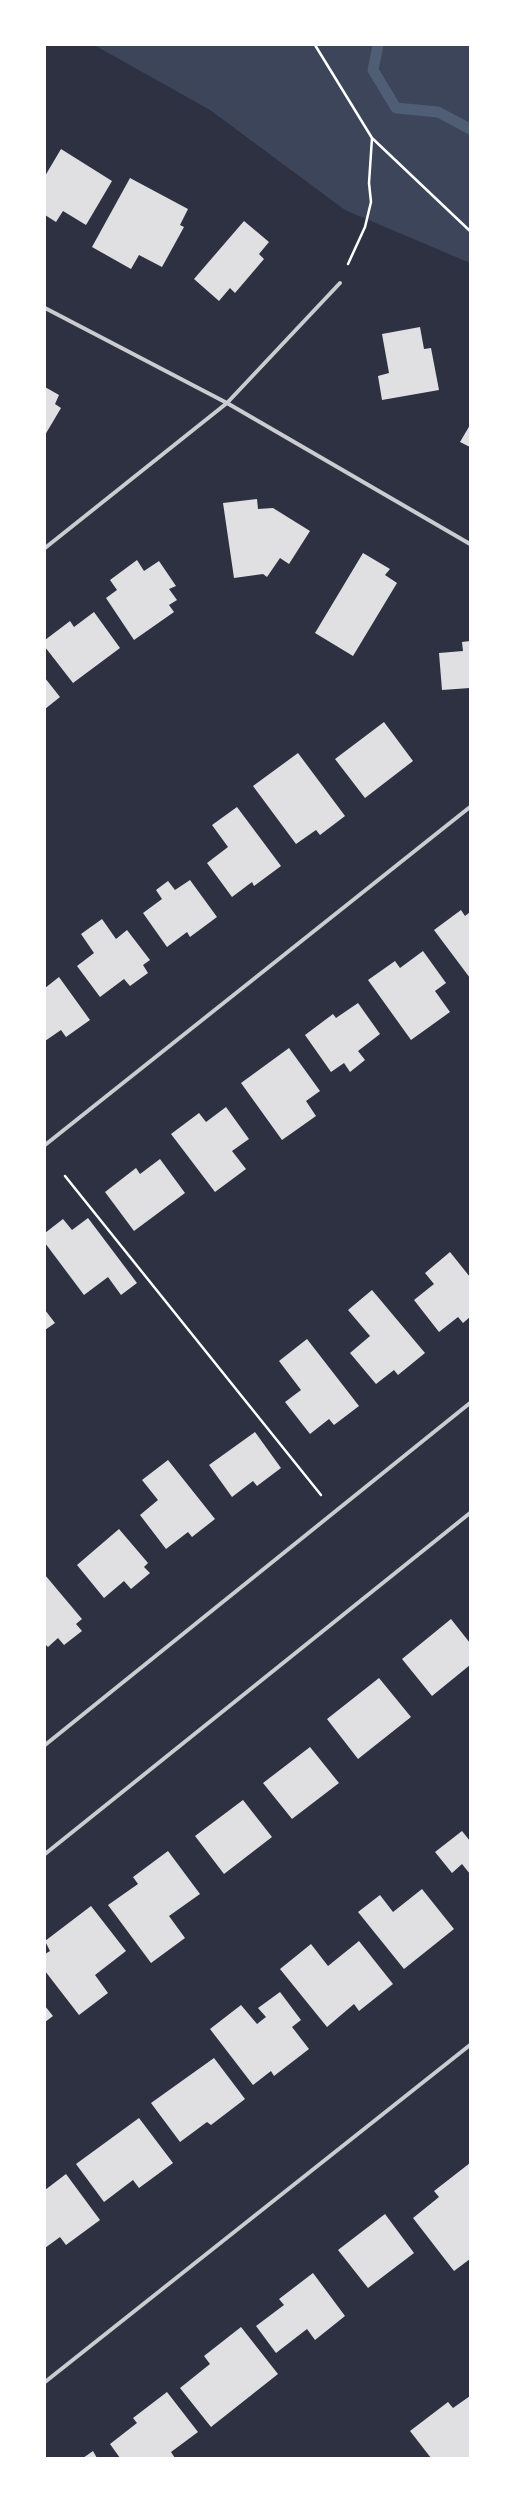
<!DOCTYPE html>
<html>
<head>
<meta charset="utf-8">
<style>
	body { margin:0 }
	#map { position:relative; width:515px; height:2503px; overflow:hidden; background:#2d3142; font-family:Arial,sans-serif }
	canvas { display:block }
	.frame { position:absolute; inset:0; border:46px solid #fff; pointer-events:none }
</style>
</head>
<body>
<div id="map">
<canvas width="515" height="2503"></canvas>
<div class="frame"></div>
</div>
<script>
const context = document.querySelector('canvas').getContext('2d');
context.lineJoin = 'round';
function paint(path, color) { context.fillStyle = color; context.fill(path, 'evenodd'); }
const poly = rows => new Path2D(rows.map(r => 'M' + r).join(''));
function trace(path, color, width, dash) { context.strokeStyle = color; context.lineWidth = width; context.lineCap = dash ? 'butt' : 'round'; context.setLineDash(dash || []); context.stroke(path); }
paint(poly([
	[94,45,470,45,470,263,345,210,210,110]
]), '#3c4559');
trace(poly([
	[378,45,373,70,396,108,438,112,470,129]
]), '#4f5d75', 11);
paint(poly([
	[61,149,112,181,86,225,63,211,56,222,45,215,45,176],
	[130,178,188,209,180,225,184,227,162,267,139,255,131,269,92,247],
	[244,221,269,242,259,254,264,259,235,293,230,288,219,301,194,279],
	[420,327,424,349,431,348,439,390,382,400,378,376,389,373,382,334],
	[45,387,59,395,55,404,61,408,45,435],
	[470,425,470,447,460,442],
	[257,499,258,509,273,508,310,531,289,564,280,558,267,577,263,574,234,578,223,503],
	[363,553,390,569,385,575,397,583,353,656,315,633],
	[137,560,144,571,159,561,176,586,169,589,177,600,169,605,174,612,134,640,106,598,117,590,110,580],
	[94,612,120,648,73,683,45,647,45,640,70,621,74,627],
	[470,641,470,688,442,690,439,653,463,651,462,642],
	[45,678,60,697,45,709],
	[384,722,413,761,365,798,335,759],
	[298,753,345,816,320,835,316,830,296,844,253,786],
	[237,807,281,866,254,886,252,882,232,897,207,863,228,847,212,825],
	[190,880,217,917,190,937,187,932,167,947,143,913,162,899,156,890,168,881,175,890],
	[461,910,465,916,470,912,470,978,434,930],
	[102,919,116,939,127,930,150,960,143,965,148,973,130,986,124,979,100,997,77,966,94,953,81,934],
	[423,951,446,983,435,991,450,1012,411,1040,368,980,395,961,400,968],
	[59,977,90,1020,66,1037,61,1030,45,1041,45,988],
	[358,1003,380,1034,358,1051,365,1060,350,1072,344,1063,331,1072,305,1035,333,1014,336,1018],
	[289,1048,320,1091,306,1101,316,1116,282,1140,241,1083],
	[226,1107,249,1139,232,1151,246,1169,215,1192,171,1134,199,1113,206,1122],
	[160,1159,185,1193,134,1231,105,1192,136,1168,140,1174],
	[88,1218,137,1283,121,1295,108,1277,84,1295,45,1243,45,1233,63,1219,72,1230],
	[450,1252,470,1277,470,1317,463,1323,458,1317,439,1332,414,1300,434,1284,425,1273],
	[372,1290,425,1353,398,1375,394,1370,376,1384,350,1353,370,1336,348,1310],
	[45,1310,55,1323,45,1330],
	[307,1339,359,1406,334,1425,329,1419,310,1434,285,1402,301,1390,279,1361],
	[255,1432,281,1468,257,1486,253,1481,232,1497,209,1465],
	[168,1460,215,1519,192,1537,188,1532,166,1549,140,1515,158,1500,142,1480],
	[119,1529,148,1563,144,1567,150,1573,131,1589,124,1581,104,1598,77,1565],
	[45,1575,82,1619,76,1624,82,1631,64,1645,58,1638,48,1647,45,1644],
	[451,1619,470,1643,470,1665,432,1696,402,1659],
	[379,1678,411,1717,358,1759,327,1719],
	[310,1747,339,1783,292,1819,263,1783],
	[243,1800,272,1837,224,1874,195,1836],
	[462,1831,470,1841,470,1874,462,1864,452,1873,435,1852],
	[168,1851,200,1894,169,1916,185,1938,151,1963,108,1905,138,1884,133,1877],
	[422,1889,454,1929,404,1969,358,1912,380,1895,393,1912],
	[91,1906,126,1951,95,1975,108,1993,79,2015,45,1971,45,1954,50,1951,45,1941],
	[359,1941,393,1984,359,2011,354,2004,327,2027,280,1969,311,1944,328,1966],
	[280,1992,301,2020,292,2027,309,2049,274,2076,271,2071,253,2085,210,2029,241,2005,257,2024,266,2017,258,2008],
	[45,2006,53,2016,45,2022],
	[214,2058,245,2099,211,2125,207,2122,180,2142,151,2103],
	[139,2118,173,2163,139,2188,133,2180,104,2202,76,2164],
	[470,2163,470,2259,454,2271,413,2218,439,2197,434,2191],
	[66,2174,100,2220,66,2245,60,2237,45,2248,45,2190],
	[385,2214,414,2253,368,2288,338,2250],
	[313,2273,345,2316,315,2340,307,2329,276,2353,256,2326,284,2305,279,2299],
	[241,2327,278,2374,211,2427,180,2388,210,2364,204,2356],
	[167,2392,198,2432,171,2452,175,2458,120,2458,110,2444,137,2423,133,2418],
	[470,2396,470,2458,431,2458,410,2431,448,2402,453,2408],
	[93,2451,97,2458,83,2458]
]), '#e0e0e3');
trace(poly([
	[315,45,372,138,470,231],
	[348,264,365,227,371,202,369,183,372,138],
	[65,1176,321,1495]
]), '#fff', 2.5);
trace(poly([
	[45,308,227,403,470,544],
	[45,548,227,403,340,283],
	[45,1145,470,807],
	[45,1745,470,1403],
	[45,1854,470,1513],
	[45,2382,470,2045]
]), '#caccd0', 4);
</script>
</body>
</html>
